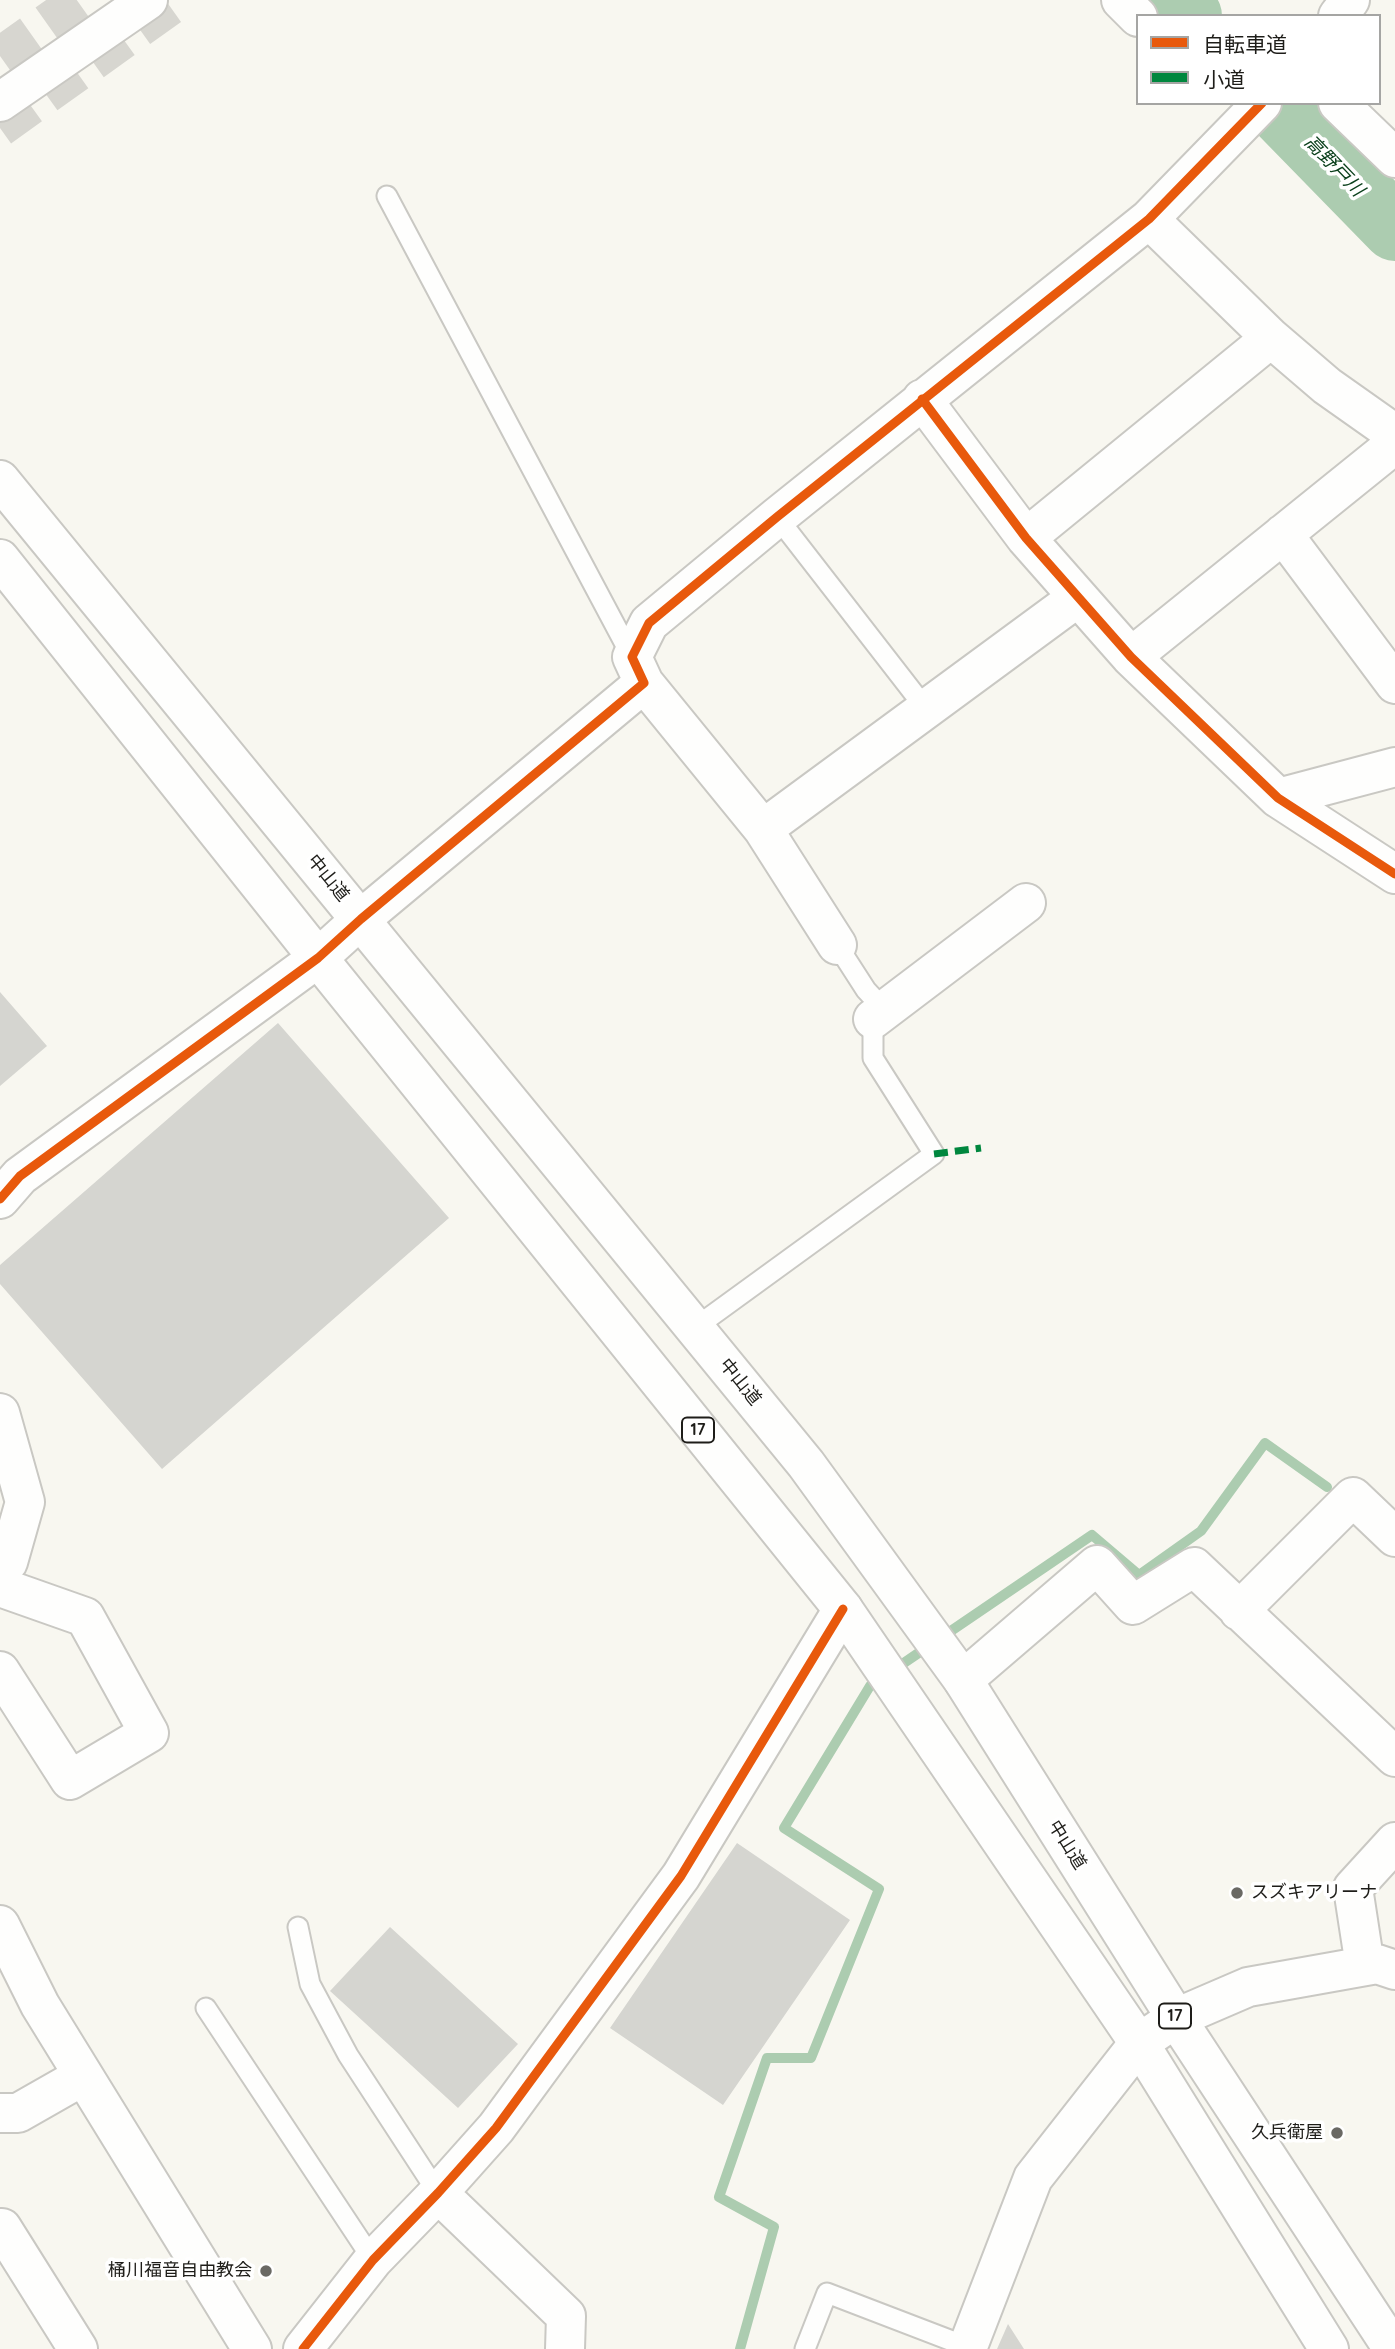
<!DOCTYPE html>
<html>
<head>
<meta charset="utf-8">
<style>
	body { margin:0 }
	#map { position:relative; width:1395px; height:2349px; overflow:hidden; background:#f8f7f0; font-family:Quicksand,"Noto Sans JP",sans-serif }
	canvas { display:block }
	.legend { position:absolute; left:1136px; top:14px; width:245px; height:91px; box-sizing:border-box; background:#fff; border:2px solid #a5a5a3; margin:0; padding:9px 12px; list-style:none; font-size:21px; color:#1e1d19 }
	.legend li { display:flex; align-items:center; gap:14px; height:35px }
	.legend b { width:35px; border:2px solid #a5a5a3 }
</style>
</head>
<body>
<div id="map">
<canvas width="1395" height="2349"></canvas>
<ul class="legend">
<li><b style="height:9px;background:#e8590c"></b>自転車道</li>
<li><b style="height:9px;background:#00873e"></b>小道</li>
</ul>
</div>
<script>
const context = document.querySelector('canvas').getContext('2d');
context.lineJoin = 'round';
const poly = rows => new Path2D(rows.map(r => 'M' + r).join(''));
function trace(path, color, width, dash) { context.strokeStyle = color; context.lineWidth = width; context.lineCap = dash ? 'butt' : 'round'; context.setLineDash(dash || []); context.stroke(path); }
function paint(path, color) { context.fillStyle = color; context.fill(path, 'evenodd'); }
function label(font, color, halo, rows, align = 'center') {
  context.font = font + ' Quicksand,"Noto Sans JP",sans-serif'; context.lineWidth = 7; context.setLineDash([]); context.textBaseline = 'middle'; context.strokeStyle = halo; context.fillStyle = color; for (const [text, x, y, turn = 0] of rows) {
    context.save(); context.translate(x, y); context.rotate((+turn || 0) * Math.PI / 180); context.textAlign = isNaN(turn) ? turn : align; if (halo) context.strokeText(text, 0, 0); context.fillText(text, 0, 0); context.restore();
  }
}
trace(poly([
	[740,2349,774,2227,719,2197,767,2058,811,2058,879,1889,784,1828,870,1686,1092,1535,1139,1575,1201,1531,1265,1443,1327,1487]
]), '#acccb0', 10);
trace(poly([
	[1174,0,1189,16],
	[1273,103,1395,228]
]), '#acccb0', 66);
paint(poly([
	[0,992,47,1046,0,1086],
	[278,1023,449,1218,162,1469,0,1284,0,1265],
	[737,1843,850,1920,723,2105,610,2028],
	[390,1927,518,2044,458,2108,330,1991],
	[1008,2324,1024,2349,997,2349]
]), '#d5d5d0');
trace(poly([
	[0,56,79,0],
	[0,128,179,0]
]), '#d7d6d0', 38, [38, 19]);
const lane = poly([
	[387,196,632,657],
	[777,517,926,709],
	[696,1327,934,1154,873,1058,873,1019,878,1003,866,990,837,945],
	[298,1927,310,1984,348,2055,438,2193],
	[206,2008,373,2260],
	[805,2349,827,2293,968,2347]
]);
const street = poly([
	[1121,0,1138,17],
	[1338,16,1350,0],
	[1338,103,1395,158],
	[1149,219,1271,338,1327,386,1395,434],
	[922,399,1026,538,1131,657,1278,798,1395,874],
	[1283,534,1395,684],
	[1026,538,1271,338],
	[1131,657,1395,444],
	[644,683,763,829,837,945],
	[1278,798,1395,767],
	[763,829,1077,598],
	[873,1019,1026,903],
	[0,1199,20,1176,318,958,361,919,644,683,632,657,649,623,777,517,1149,219,1262,103],
	[0,1413,25,1502,8,1562,0,1570],
	[0,1587,85,1617,149,1733,70,1780,0,1671],
	[1239,1611,1353,1497,1395,1537],
	[963,1680,1097,1565,1133,1605,1194,1567,1395,1757],
	[0,1925,40,2005,252,2349],
	[1365,1966,1353,1888,1395,1842],
	[0,2113,18,2113,83,2076],
	[438,2193,566,2316,565,2349],
	[0,2229,2,2228,78,2349],
	[303,2349,373,2260,438,2193,496,2128,681,1876,843,1609],
	[967,2349,1033,2178,1139,2043,1176,2018,1248,1987,1377,1964,1395,1970]
]);
const secondary = poly([
	[0,102,148,0]
]);
const highway = poly([
	[0,480,806,1464,963,1680,1176,2018,1393,2349],
	[0,559,318,958,843,1609,1139,2043,1329,2349]
]);
trace(lane, '#c9c8c3', 23);
trace(street, '#c9c8c3', 42);
trace(secondary, '#c9c8c3', 42);
trace(highway, '#c9c8c3', 42);
trace(lane, '#fefefd', 19);
trace(street, '#fefefd', 38);
trace(secondary, '#fefefd', 38);
trace(highway, '#fefefd', 38);
trace(poly([
	[934,1154,981,1148]
]), '#00873e', 7, [14, 7]);
trace(poly([
	[922,399,1026,538,1131,657,1278,798,1395,874],
	[0,1199,20,1176,318,958,361,919,644,683,632,657,649,623,777,517,1149,219,1262,103],
	[303,2349,373,2260,438,2193,496,2128,681,1876,843,1609]
]), '#e8590c', 9);
for (const [x, y, r, color] of [
	[1237,1893,7,"#6a6964"],
	[1337,2133,7,"#6a6964"],
	[266,2271,7,"#6a6964"]
]) { const dot = new Path2D(); dot.arc(x, y, r, 0, 2 * Math.PI); context.fillStyle = color; context.fill(dot); trace(dot, '#fff', 2.5); }
for (const [x, y, w] of [
	[698,1430,32],
	[1175,2016,32]
]) { const box = new Path2D(); box.roundRect(x - w / 2, y - 12.5, w, 25, 5); context.fillStyle = '#fff'; context.fill(box); trace(box, '#1e1d19', 2); }
label('bold 16px', '#1e1d19', null, [
	["17",698,1430],
	["17",1175,2016]
]);
label('18px', '#1e1d19', '#fff', [
	["中山道",328,878,51],
	["中山道",740,1382,51],
	["中山道",1067,1845,58]
]);
label('18px', '#1e1d19', '#fff', [
	["スズキアリーナ",1251,1893,"left"],
	["久兵衛屋",1323,2133],
	["桶川福音自由教会",252,2271]
], 'right');
label('italic 19px', '#0c411d', '#fff', [
	["高野戸川",1334,166,46]
]);
</script>
</body>
</html>
